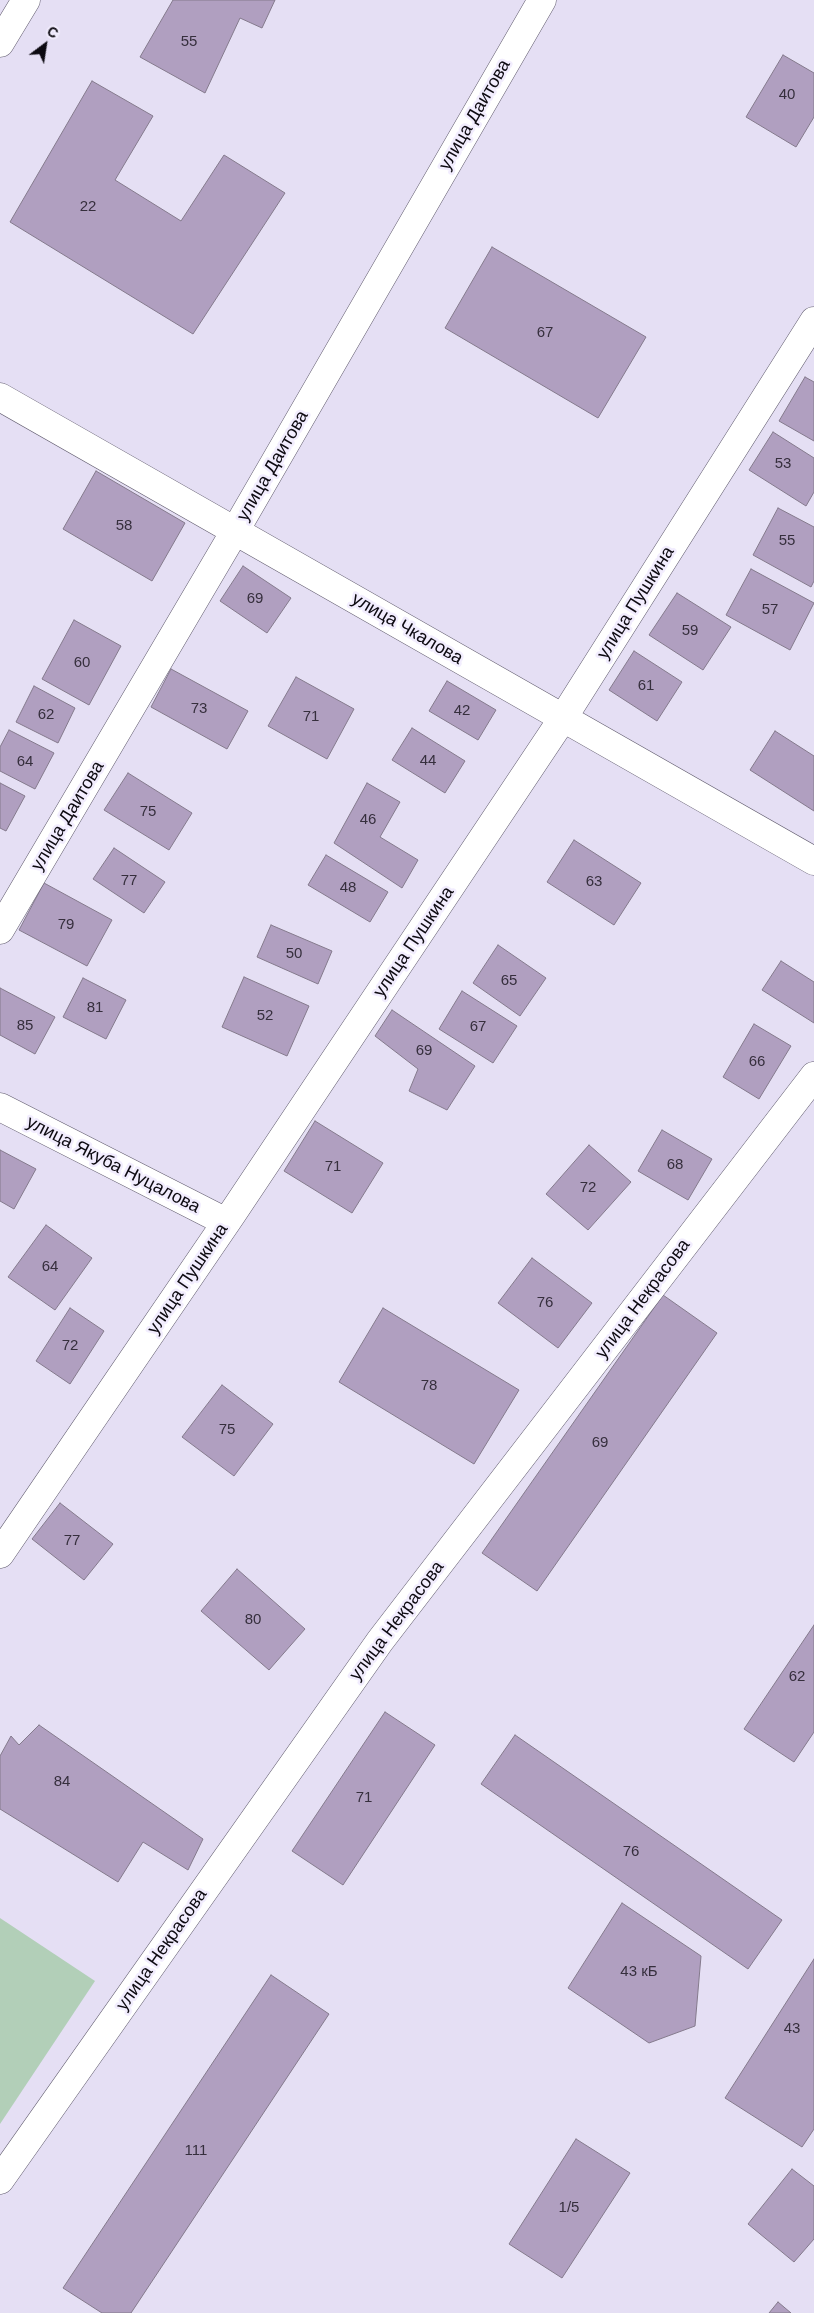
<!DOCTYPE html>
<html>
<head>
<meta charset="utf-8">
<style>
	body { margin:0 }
	#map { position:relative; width:814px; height:2313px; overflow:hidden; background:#e5dff4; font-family:Arial,sans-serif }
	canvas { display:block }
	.north { position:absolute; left:20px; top:20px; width:50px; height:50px; -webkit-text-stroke:4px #f2edfe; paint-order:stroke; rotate:31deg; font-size:14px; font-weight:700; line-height:20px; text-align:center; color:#0d0a11 }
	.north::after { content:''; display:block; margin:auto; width:18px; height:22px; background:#0d0a11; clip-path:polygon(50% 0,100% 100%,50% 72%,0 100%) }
</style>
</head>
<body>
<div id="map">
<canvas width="814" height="2313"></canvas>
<div class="north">С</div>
</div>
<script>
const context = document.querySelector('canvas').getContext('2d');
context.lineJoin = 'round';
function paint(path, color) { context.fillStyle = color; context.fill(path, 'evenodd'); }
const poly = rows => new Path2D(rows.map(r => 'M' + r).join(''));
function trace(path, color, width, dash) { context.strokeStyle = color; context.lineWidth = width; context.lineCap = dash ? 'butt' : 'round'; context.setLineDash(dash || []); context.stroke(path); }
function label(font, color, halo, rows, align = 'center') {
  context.font = font + ' Arial,sans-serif'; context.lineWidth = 5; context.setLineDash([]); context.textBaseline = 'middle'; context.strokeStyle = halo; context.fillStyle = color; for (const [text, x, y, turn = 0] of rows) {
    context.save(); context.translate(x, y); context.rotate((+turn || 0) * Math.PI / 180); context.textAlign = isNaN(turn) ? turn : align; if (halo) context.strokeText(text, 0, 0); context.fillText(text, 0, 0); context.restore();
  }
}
paint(poly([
	[0,1918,95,1981,0,2124]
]), '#b2cfb8');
const building = poly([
	[173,0,275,0,262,28,240,18,205,93,140,57,173,0],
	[783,55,814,73,814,117,796,147,746,117,783,55],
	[92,81,153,116,115,180,181,221,224,155,285,193,193,334,10,222,92,81],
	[492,247,646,337,598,418,445,328,492,247],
	[805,377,814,382,814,441,779,421,805,377],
	[773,432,814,458,814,492,806,506,749,470,773,432],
	[96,471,185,523,152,581,63,529,96,471],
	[778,508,814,527,814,581,811,587,753,555,778,508],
	[243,566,291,598,267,633,220,601,243,566],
	[751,569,814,603,790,650,726,615,751,569],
	[677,593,731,627,703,670,649,635,677,593],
	[74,620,121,646,89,705,42,679,74,620],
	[634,651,682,682,657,721,609,690,634,651],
	[171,669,248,711,227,749,151,707,171,669],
	[296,677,354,709,327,759,268,726,296,677],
	[447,681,496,710,478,740,429,711,447,681],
	[34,686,75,708,58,743,16,722,34,686],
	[412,728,465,761,445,793,392,760,412,728],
	[9,730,54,753,35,789,0,771,0,747,9,730],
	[775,731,814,756,814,811,750,770,775,731],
	[128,773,192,813,169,850,104,810,128,773],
	[0,783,25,796,6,831,0,828,0,783],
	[367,783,400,802,380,837,418,860,402,888,334,843,367,783],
	[574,840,641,883,614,925,547,882,574,840],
	[114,848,165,882,144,913,93,879,114,848],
	[326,855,388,892,370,922,308,885,326,855],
	[44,883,112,920,87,966,19,930,44,883],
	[271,925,332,951,318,984,257,957,271,925],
	[498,945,546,978,520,1016,473,983,498,945],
	[781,961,814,982,814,1023,762,990,781,961],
	[244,977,309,1006,287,1056,222,1027,244,977],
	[83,978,126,1000,106,1039,63,1017,83,978],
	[0,988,55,1017,35,1054,0,1035,0,988],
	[462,991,517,1026,493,1063,439,1029,462,991],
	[392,1010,475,1066,447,1110,409,1091,418,1069,375,1036,392,1010],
	[754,1024,791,1046,759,1099,723,1077,754,1024],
	[315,1121,383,1163,352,1213,284,1171,315,1121],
	[662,1130,712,1159,688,1200,638,1171,662,1130],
	[589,1145,631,1182,588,1230,546,1194,589,1145],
	[0,1150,36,1169,14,1209,0,1201,0,1150],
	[46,1225,92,1258,55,1310,8,1277,46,1225],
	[532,1258,592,1303,558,1348,498,1303,532,1258],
	[663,1295,717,1333,537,1591,482,1553,663,1295],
	[70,1308,104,1331,70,1384,36,1361,70,1308],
	[383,1308,519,1390,474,1464,339,1382,383,1308],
	[222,1385,273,1424,234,1476,182,1437,222,1385],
	[60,1503,113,1544,84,1580,32,1539,60,1503],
	[237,1569,305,1629,269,1670,201,1611,237,1569],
	[814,1625,814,1732,794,1762,744,1729,814,1625],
	[385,1712,435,1745,343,1885,292,1851,385,1712],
	[39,1725,203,1839,188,1870,143,1842,118,1882,0,1809,0,1756,11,1736,19,1745,39,1725],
	[515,1735,782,1920,748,1969,481,1784,515,1735],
	[622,1903,701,1956,695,2026,649,2043,568,1988,622,1903],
	[814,1959,814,2129,802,2147,725,2098,814,1959],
	[271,1975,329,2014,131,2313,102,2313,63,2288,271,1975],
	[576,2139,630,2173,562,2278,509,2244,576,2139],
	[792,2169,814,2186,814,2239,794,2262,748,2224,792,2169],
	[778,2302,791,2313,769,2313,778,2302]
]);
paint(building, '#b09fc0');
trace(building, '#847a8c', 1);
const street = poly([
	[0,43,26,0],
	[0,397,814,861],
	[0,930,235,531,542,0],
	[0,1107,226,1222],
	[0,1554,232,1214,563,718,814,321],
	[0,2180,380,1641,814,1076]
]);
trace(street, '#605b6d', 29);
trace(street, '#fff', 28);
label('15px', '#362f3d', null, [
	["55",189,42],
	["40",787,95],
	["22",88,207],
	["67",545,333],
	["53",783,464],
	["58",124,526],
	["55",787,541],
	["69",255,599],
	["57",770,610],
	["59",690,631],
	["60",82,663],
	["61",646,686],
	["73",199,709],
	["42",462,711],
	["62",46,715],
	["71",311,717],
	["44",428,761],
	["64",25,762],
	["75",148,812],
	["46",368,820],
	["77",129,881],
	["63",594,882],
	["48",348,888],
	["79",66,925],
	["50",294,954],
	["65",509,981],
	["81",95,1008],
	["52",265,1016],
	["85",25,1026],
	["67",478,1027],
	["69",424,1051],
	["66",757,1062],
	["68",675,1165],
	["71",333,1167],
	["72",588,1188],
	["64",50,1267],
	["76",545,1303],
	["72",70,1346],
	["78",429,1386],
	["75",227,1430],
	["69",600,1443],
	["77",72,1541],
	["80",253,1620],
	["62",797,1677],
	["84",62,1782],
	["71",364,1798],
	["76",631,1852],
	["43 кБ",639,1972],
	["43",792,2029],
	["111",196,2151],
	["1/5",569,2208]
]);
label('18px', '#0d0a11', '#f2edfe', [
	["улица Даитова",475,115,-60],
	["улица Даитова",273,466,-60],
	["улица Пушкина",636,603,-58],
	["улица Чкалова",407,629,30],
	["улица Даитова",68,816,-59],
	["улица Пушкина",414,942,-56],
	["улица Якуба Нуцалова",113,1165,27],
	["улица Пушкина",188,1279,-56],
	["улица Некрасова",643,1299,-53],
	["улица Некрасова",397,1621,-53],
	["улица Некрасова",162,1950,-55]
]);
</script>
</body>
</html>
